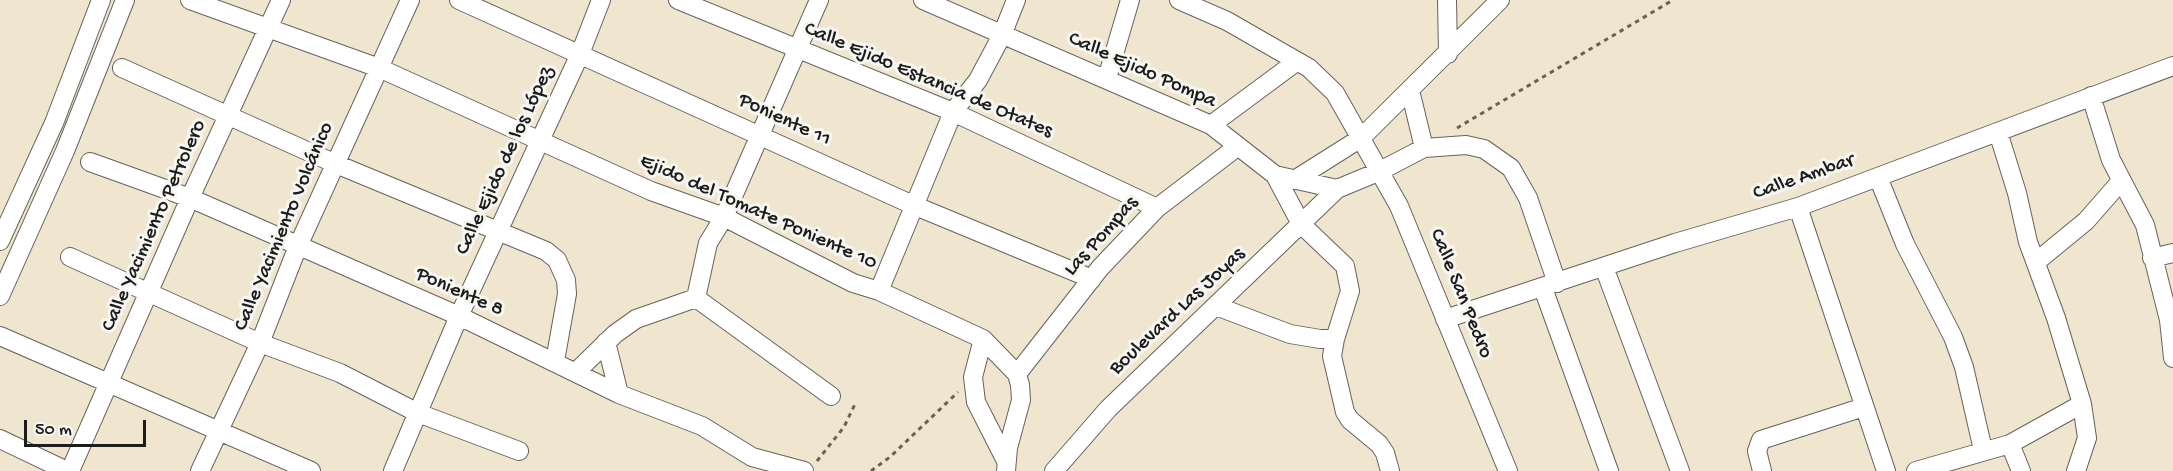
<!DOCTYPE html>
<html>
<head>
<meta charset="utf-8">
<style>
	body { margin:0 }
	#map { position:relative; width:2173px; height:471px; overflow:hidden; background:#f0e6cf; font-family:"Gochi Hand",sans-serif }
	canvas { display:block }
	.scale { position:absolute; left:24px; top:420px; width:122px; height:27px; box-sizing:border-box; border:3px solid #1c1c1c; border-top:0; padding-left:8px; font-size:18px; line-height:21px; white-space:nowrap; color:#1c1c1c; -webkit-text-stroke:4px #f6f6f2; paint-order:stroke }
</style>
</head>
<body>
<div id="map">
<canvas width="2173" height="471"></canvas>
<div class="scale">50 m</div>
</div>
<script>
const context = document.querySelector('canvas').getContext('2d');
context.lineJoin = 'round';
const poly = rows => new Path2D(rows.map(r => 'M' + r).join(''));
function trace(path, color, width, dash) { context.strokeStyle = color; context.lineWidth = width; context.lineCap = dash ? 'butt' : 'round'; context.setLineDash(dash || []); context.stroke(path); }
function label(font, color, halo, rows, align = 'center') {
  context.font = font + ' "Gochi Hand",sans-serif'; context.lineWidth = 6; context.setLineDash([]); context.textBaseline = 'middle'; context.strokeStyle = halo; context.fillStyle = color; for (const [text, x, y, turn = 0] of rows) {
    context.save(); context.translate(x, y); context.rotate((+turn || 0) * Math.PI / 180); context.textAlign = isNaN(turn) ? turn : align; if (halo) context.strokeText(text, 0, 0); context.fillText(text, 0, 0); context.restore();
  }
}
const minor = poly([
	[190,0,379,68,651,191,724,217,853,283,879,291,983,339,1017,374,1020,385,1021,400,1008,448,1006,471],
	[459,0,913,205,1092,279],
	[678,0,953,112,1157,208],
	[923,0,1211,125,1275,175,1337,189],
	[1179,0,1227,21,1309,68,1335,93,1399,206,1508,471],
	[1447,0,1448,54],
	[122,68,336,164,546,251,557,260,566,280,567,294,555,361],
	[1107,78,1130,0],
	[1410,90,1424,148],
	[2091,96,2111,160,2145,225,2169,320,2173,358],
	[1211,125,1296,62],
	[90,162,190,198,459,316,619,394,702,426,752,457,804,471],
	[1275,175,1301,224,1345,266,1350,291,1335,339],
	[1878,177,1905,244,1953,337,1964,367,1983,450],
	[1296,179,1361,138,1500,0],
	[1798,207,1886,471],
	[0,241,54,123,101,0],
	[70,257,260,343,340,373,418,413,519,451],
	[2152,258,2173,253],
	[2036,262,2086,221,2121,181],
	[1604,267,1680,471],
	[1543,288,1609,471],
	[879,291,953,112,978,80,1002,35,1016,0],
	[0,296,65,151,125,0],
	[696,298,831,396],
	[1216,306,1290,334,1320,339,1335,339,1332,356,1345,412,1350,420,1379,444,1385,453,1390,471],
	[1445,319,1675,243,1798,207,2173,66],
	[0,336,311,471],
	[983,339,973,377,976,402,1006,461],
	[606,342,619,394],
	[576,372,615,334,636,319,696,298,708,243,724,217,819,0],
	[1017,374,1100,268,1157,208,1237,147],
	[0,439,67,471],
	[2010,444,2021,471],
	[70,471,190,198,281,0],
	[200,471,260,343,298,246,410,0],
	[393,471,459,316,580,54,601,0],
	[1054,471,1108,409,1337,189,1378,172,1424,148,1466,145,1484,149,1511,168,1528,198,1557,283],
	[1762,471,1757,451,1761,440,1864,407],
	[1916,471,2010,444,2082,404,2056,318,2028,242,2017,193,1998,132],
	[2076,471,2087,438,2082,404]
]);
trace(minor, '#66635b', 20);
trace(poly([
	[1457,128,1673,0],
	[817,461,844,427,855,404],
	[871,471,890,457,958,392]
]), '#66635b', 3, [4.5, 4.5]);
trace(minor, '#fff', 18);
label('21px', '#1c1c1c', '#f6f6f2', [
	["Calle Ejido Pompa",1142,71,24],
	["Calle Ejido Estancia de Otates",928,81,23],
	["Poniente 11",784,121,25],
	["Calle Ejido de los López",506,161,-65],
	["Calle Ambar",1804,178,-19],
	["Ejido del Tomate Poniente 10",758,213,24],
	["Calle Yacimiento Petrolero",155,226,-66],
	["Calle Yacimiento Volcánico",285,227,-67],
	["Las Pompas",1102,237,-48],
	["Poniente 8",459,293,24],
	["Calle San Pedro",1460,294,68],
	["Boulevard Las Joyas",1178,312,-43]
]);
</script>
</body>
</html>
